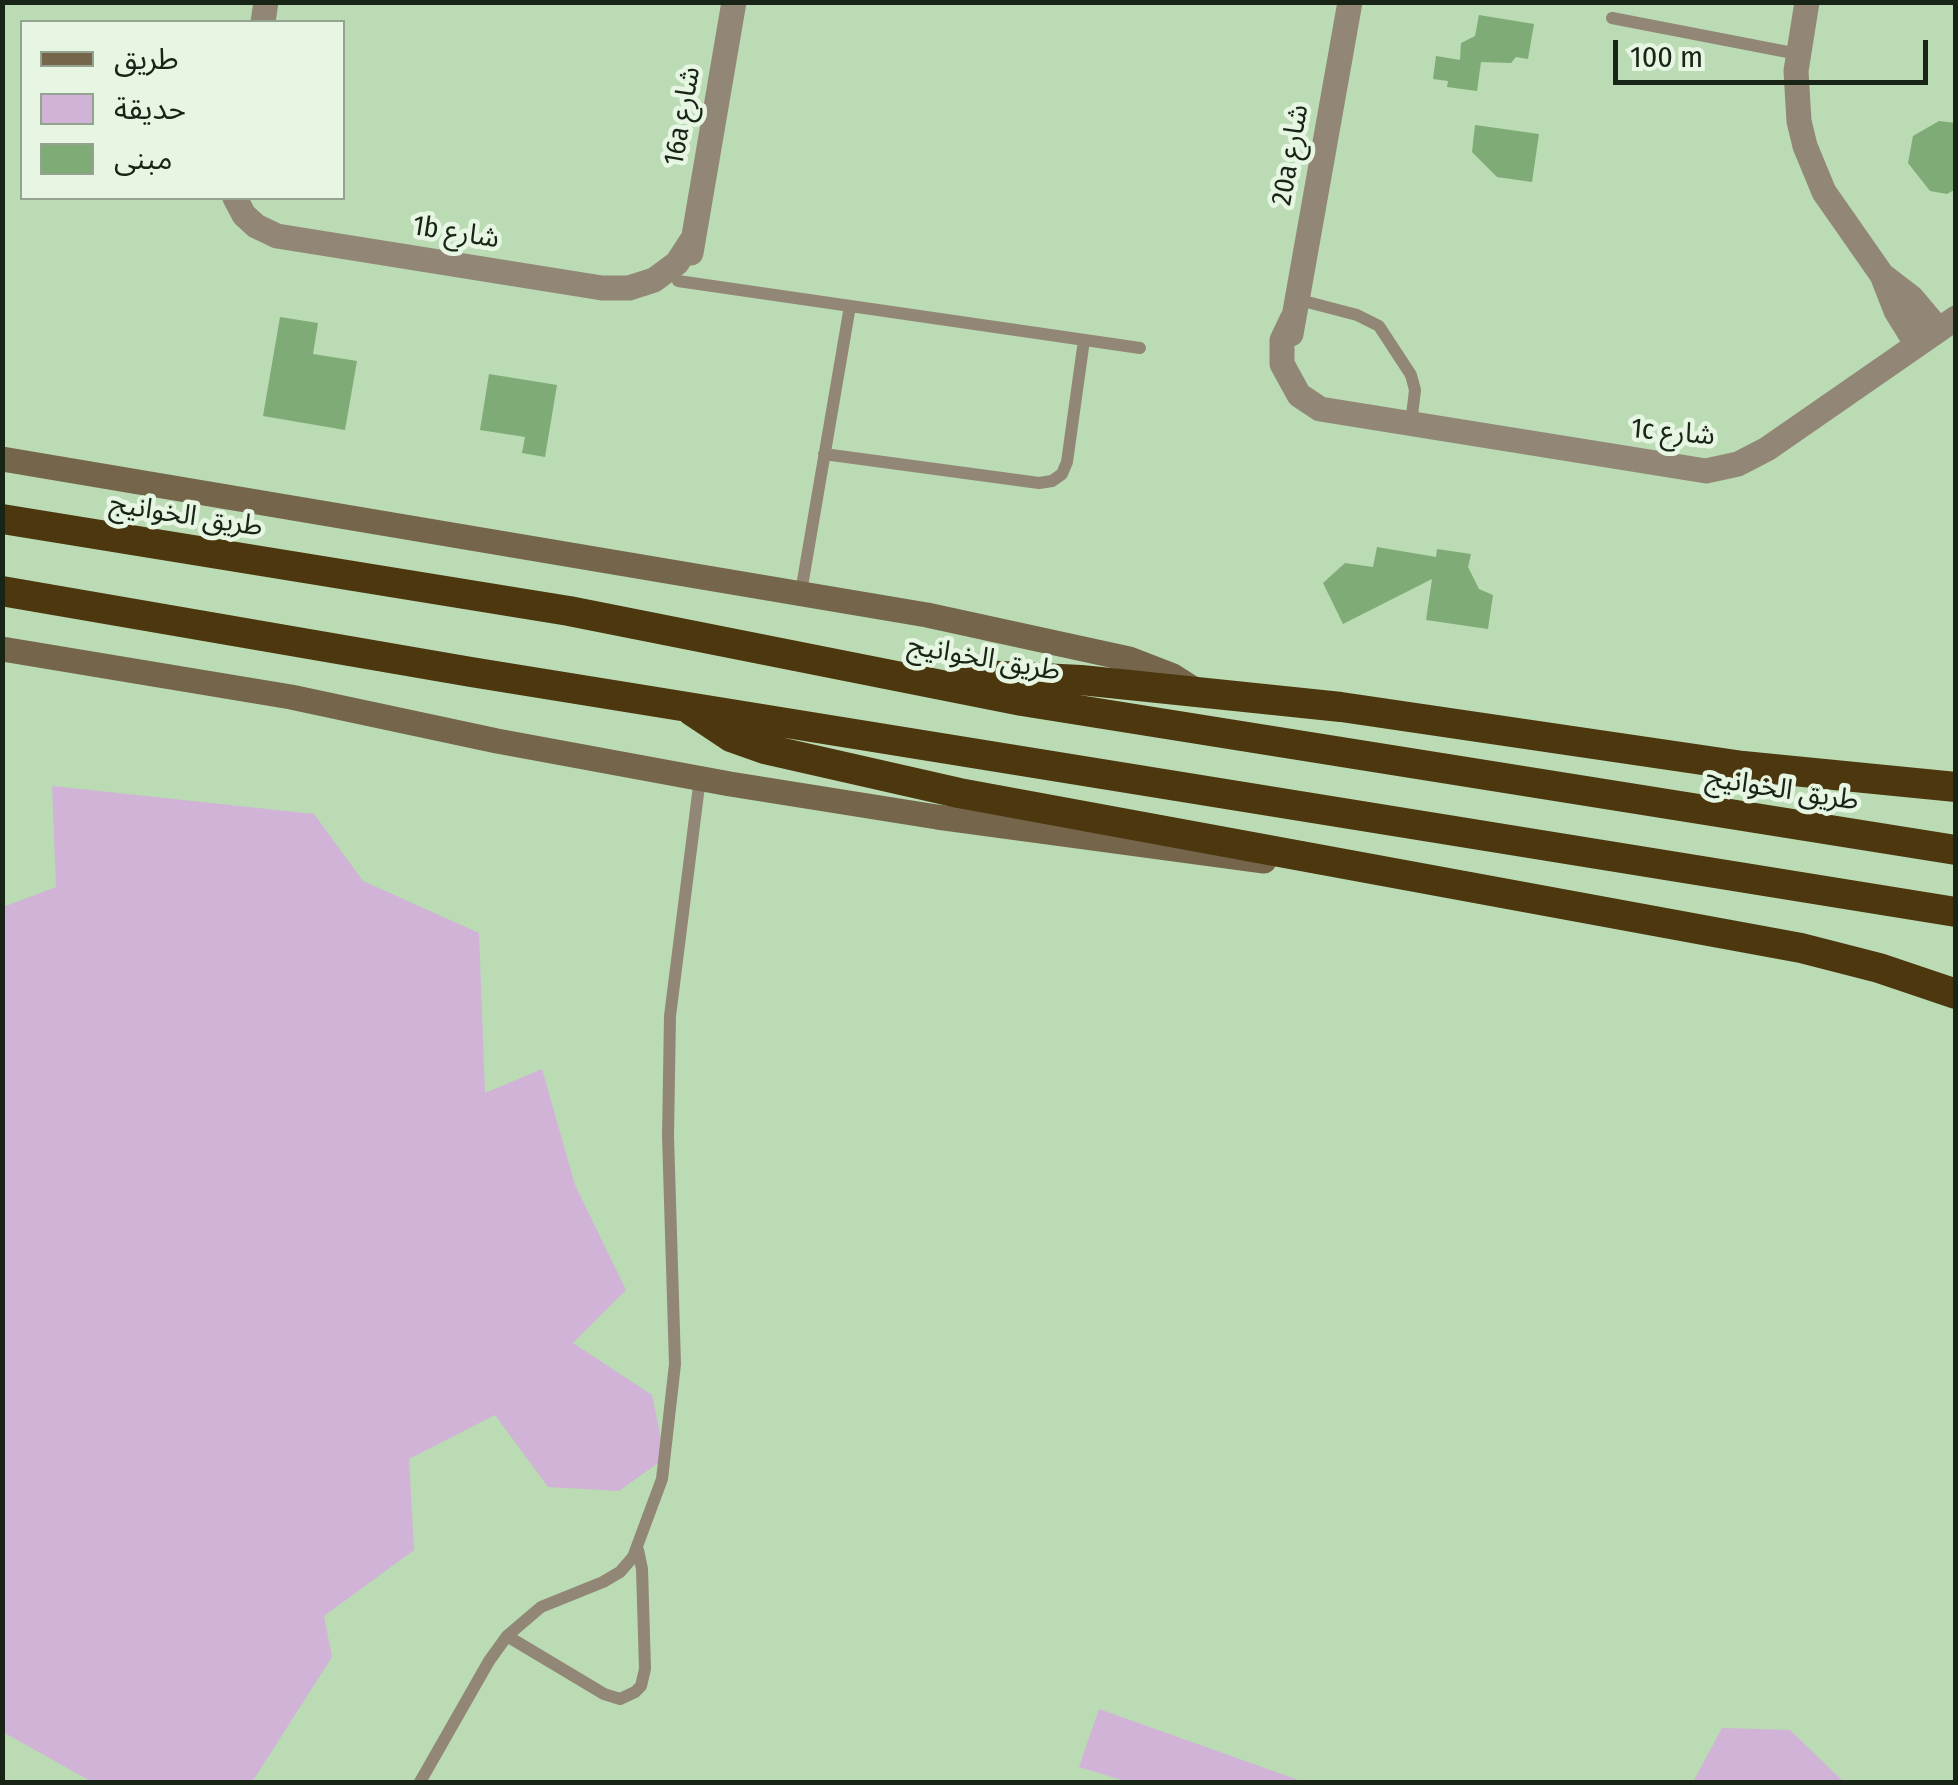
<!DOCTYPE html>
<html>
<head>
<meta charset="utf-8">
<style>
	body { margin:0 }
	#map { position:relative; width:1958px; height:1785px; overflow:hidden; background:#badbb4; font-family:"Fira Sans Condensed","Noto Sans Arabic",sans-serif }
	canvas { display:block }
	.frame { position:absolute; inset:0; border:5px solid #182416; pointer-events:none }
	.legend { position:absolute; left:20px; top:20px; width:325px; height:180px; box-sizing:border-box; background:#e6f6e2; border:2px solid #94a290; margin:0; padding:12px 18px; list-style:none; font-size:30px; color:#182416 }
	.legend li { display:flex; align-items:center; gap:20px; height:50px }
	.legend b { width:50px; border:2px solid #94a290 }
	.scale { position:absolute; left:1613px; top:40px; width:315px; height:45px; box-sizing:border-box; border:5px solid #182416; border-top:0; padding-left:12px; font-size:30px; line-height:35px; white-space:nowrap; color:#182416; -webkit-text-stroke:8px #e6f6e2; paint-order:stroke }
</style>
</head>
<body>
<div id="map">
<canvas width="1958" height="1785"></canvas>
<div class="frame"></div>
<ul class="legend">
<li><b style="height:12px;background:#74654b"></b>طريق</li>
<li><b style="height:28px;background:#d0b3d6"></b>حديقة</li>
<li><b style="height:28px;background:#7fab76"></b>مبنى</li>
</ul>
<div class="scale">100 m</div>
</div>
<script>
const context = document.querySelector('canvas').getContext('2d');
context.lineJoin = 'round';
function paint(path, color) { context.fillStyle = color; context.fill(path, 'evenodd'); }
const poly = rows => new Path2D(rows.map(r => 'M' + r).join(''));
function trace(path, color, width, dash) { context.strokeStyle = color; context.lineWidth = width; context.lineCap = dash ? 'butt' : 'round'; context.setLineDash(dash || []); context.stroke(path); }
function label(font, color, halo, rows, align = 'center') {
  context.font = font + ' "Fira Sans Condensed","Noto Sans Arabic",sans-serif'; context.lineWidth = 9; context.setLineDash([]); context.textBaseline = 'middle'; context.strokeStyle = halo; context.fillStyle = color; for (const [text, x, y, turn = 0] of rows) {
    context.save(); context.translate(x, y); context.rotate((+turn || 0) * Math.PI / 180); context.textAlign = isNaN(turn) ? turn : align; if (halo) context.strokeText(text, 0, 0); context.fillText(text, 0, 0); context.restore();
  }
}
paint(poly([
	[52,786,314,814,363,881,479,933,485,1093,542,1069,575,1185,626,1290,573,1343,652,1395,665,1458,619,1491,548,1487,495,1415,409,1459,414,1550,324,1616,332,1657,252,1782,92,1782,3,1732,3,907,56,887],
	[1099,1709,1304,1782,1128,1782,1079,1767],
	[1722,1728,1790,1730,1844,1782,1693,1782]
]), '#d0b3d6');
paint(poly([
	[1479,15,1534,24,1528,59,1516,57,1511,63,1481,62,1477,91,1447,87,1448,81,1433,79,1436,56,1460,60,1461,43,1475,36],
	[1939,121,1956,123,1956,189,1947,194,1930,191,1908,163,1913,136],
	[1475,125,1539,134,1532,182,1497,177,1472,152],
	[280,317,318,323,313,354,357,361,345,430,263,416],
	[489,374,557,385,545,457,522,453,525,437,480,430],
	[1377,547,1436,557,1437,549,1471,554,1468,567,1479,589,1493,595,1488,629,1426,620,1432,579,1343,624,1323,583,1345,563,1373,567]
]), '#7fab76');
trace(poly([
	[1612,18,1798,54],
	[678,281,1140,348],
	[1296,299,1357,315,1379,326,1411,375,1415,390,1411,424],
	[824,454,1039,483,1052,481,1062,474,1067,462,1084,340],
	[801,592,850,306],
	[507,1636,604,1694,620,1699,635,1692,641,1686,645,1669,642,1569,638,1550],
	[420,1782,489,1661,507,1636,541,1607,603,1582,620,1572,633,1557,662,1479,675,1364,668,1136,670,1016,700,778]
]), '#928776', 12);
trace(poly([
	[1807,2,1796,71,1799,121,1805,146,1824,192,1882,275,1896,311,1917,345],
	[263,22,266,2],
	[235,198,244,215,256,226,277,236,602,288,629,288,654,280,677,263,692,240],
	[691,253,734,2],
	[1882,275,1912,298,1939,330],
	[1292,319,1282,340,1282,364,1299,395,1320,409,1706,471,1738,464,1767,449,1956,318],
	[1291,334,1350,2]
]), '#928776', 25);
trace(poly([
	[2,459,927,615,1129,659,1173,676,1195,690],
	[2,649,291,697,497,741,730,784,937,817,1264,861]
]), '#74654b', 25);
trace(poly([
	[2,519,569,611,1022,701,1956,850],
	[2,591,471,672,1956,912],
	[961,674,1081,680,1341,707,1743,766,1956,787],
	[692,711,731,737,765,749,959,793,1801,948,1879,968,1956,994]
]), '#4c370e', 30);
label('28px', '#182416', '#e6f6e2', [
	["16a شارع",683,116,-80],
	["20a شارع",1291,155,-80],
	["1b شارع",456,233,9],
	["1c شارع",1673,433,5],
	["طريق الخوانيج",186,516,9],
	["طريق الخوانيج",984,659,10],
	["طريق الخوانيج",1782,790,9]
]);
</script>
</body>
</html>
